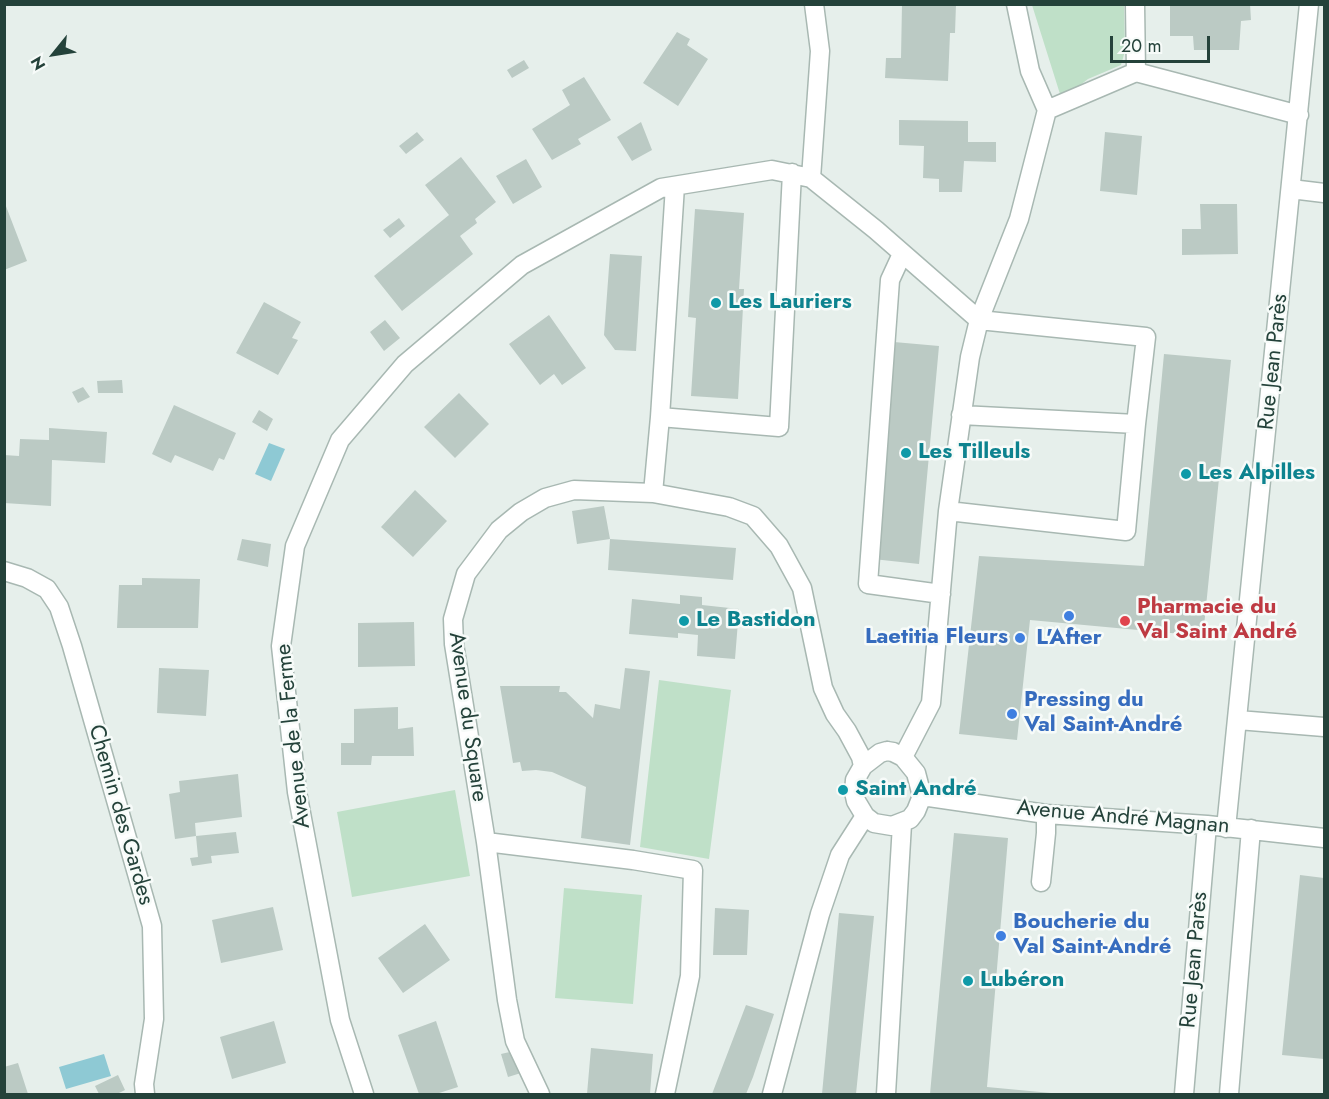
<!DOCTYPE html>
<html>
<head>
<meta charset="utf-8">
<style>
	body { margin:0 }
	#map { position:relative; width:1329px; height:1099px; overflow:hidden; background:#e6efeb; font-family:Jost,sans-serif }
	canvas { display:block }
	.frame { position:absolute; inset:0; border:6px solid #24423a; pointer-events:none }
	.north { position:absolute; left:24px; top:24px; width:60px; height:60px; -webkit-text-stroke:4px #f7fbf9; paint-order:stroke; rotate:240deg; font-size:16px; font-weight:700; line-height:24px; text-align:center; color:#24423a }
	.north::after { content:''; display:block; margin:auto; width:21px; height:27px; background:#24423a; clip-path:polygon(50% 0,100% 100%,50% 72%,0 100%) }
	.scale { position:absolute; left:1110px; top:36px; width:100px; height:27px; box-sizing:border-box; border:3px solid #24423a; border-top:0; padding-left:8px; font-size:18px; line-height:21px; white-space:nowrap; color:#24423a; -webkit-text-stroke:4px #f7fbf9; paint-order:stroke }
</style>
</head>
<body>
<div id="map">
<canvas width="1329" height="1099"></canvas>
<div class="frame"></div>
<div class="north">N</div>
<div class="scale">20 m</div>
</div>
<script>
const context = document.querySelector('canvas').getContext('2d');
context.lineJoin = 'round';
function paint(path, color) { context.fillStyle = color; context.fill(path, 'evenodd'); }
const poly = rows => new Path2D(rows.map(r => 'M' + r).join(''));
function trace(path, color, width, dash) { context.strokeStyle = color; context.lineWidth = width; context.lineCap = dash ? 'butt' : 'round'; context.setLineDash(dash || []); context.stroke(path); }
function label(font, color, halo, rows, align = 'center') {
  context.font = font + ' Jost,sans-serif'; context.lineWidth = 5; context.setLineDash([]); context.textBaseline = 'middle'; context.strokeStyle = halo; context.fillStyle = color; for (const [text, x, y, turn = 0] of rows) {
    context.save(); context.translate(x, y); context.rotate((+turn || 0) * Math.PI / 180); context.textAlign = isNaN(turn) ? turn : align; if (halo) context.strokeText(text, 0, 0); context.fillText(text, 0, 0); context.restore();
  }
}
paint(poly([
	[1032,5,1124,5,1125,51,1121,65,1088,79,1065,97,1060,94],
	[659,680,731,690,709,859,640,847],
	[455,790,470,876,352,897,337,812],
	[564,888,642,895,633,1004,555,998]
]), '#bfe0c8');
paint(poly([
	[269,443,285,449,271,481,255,474],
	[104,1054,111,1076,66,1089,59,1067]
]), '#8ec9d4');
paint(poly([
	[902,4,956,4,955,33,950,33,948,81,885,78,886,58,901,58],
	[1170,4,1250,4,1251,20,1241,21,1239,50,1194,50,1193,36,1170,36],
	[677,32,690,39,687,45,708,59,678,106,643,83],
	[524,60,529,68,512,78,507,70],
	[584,77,611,120,578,139,581,144,552,160,532,129,570,105,562,90],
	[899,120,968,121,968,142,996,142,996,162,964,161,962,192,939,192,939,179,923,178,924,146,899,145],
	[641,122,652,150,632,161,617,137],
	[417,132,424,140,406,154,399,146],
	[1105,132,1142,136,1137,195,1100,191],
	[461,157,496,202,475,219,477,223,460,236,473,254,402,311,374,276,449,215,425,185],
	[526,159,542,187,513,204,496,176],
	[4,201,27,261,4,270],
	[1200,204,1237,204,1238,254,1182,255,1182,229,1201,229],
	[695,209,744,213,739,289,744,289,738,399,691,396,696,318,688,317],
	[399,218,405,226,390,238,383,230],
	[610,254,642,256,636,351,615,350,604,335],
	[264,302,301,322,292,338,298,340,278,375,236,353],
	[549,315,586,368,562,385,554,374,540,385,509,344],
	[385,320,400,338,384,351,370,332],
	[894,342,939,346,919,564,873,559],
	[1164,354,1231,360,1203,636,1030,620,1017,740,959,734,979,556,1144,566],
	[122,380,123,393,98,393,97,381],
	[83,387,90,397,78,403,72,392],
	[459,393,489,424,455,458,424,427],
	[174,405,236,433,224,460,219,458,213,471,175,455,171,463,152,454],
	[259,410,273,419,267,431,252,422],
	[49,428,107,432,105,463,52,460,51,506,4,503,4,455,19,456,20,439,49,440],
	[415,490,447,521,413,557,381,527],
	[604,506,610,539,736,548,733,580,608,570,610,539,577,544,572,511],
	[242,539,271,544,268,567,237,560],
	[142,578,200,579,198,628,117,628,119,585,142,585],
	[680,595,702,597,702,605,739,609,735,659,697,656,698,635,678,633,678,638,629,634,632,599,680,604],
	[414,622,415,666,358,667,358,623],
	[159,668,209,670,206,716,157,713],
	[625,668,650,671,630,845,581,838,586,787,552,772,536,770,522,771,520,762,513,763,500,686,560,686,559,692,566,692,593,718,595,704,620,709],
	[398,707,398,729,413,727,414,756,372,756,371,765,341,765,341,743,354,743,354,709],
	[238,774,242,817,195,823,196,836,175,839,169,794,180,792,179,781],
	[236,832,239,853,211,856,212,863,192,866,190,858,198,857,196,836],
	[954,833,1008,838,987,1087,1051,1093,1051,1094,930,1094],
	[1300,875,1324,878,1324,1059,1282,1055],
	[273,907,283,950,221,963,212,920],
	[715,908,749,910,747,955,713,955],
	[839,913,874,916,856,1094,822,1094],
	[425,924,450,960,403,993,378,958],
	[746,1005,774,1014,753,1077,746,1094,712,1094],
	[274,1021,286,1063,232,1079,220,1037],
	[436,1021,458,1087,436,1094,419,1094,398,1035],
	[591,1048,653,1054,650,1094,587,1094],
	[514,1051,521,1073,508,1077,501,1054],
	[18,1063,28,1094,4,1094,4,1067],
	[118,1075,125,1090,117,1094,99,1094,95,1086]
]), '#bbcac4');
const minor = poly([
	[1016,4,1030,71,1047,110],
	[1136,72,1299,115],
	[1047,110,1136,72,1135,4],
	[811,178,820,51,814,4],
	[675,186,660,417,779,427,792,173],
	[1291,189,1324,193],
	[902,254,890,280,868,584,941,594],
	[961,415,1136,424,1146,337,979,320],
	[653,493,660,417],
	[948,511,1126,531,1136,424],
	[4,571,27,578,47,589,59,607,72,646,152,926,154,1019,144,1084,145,1094],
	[1238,720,1324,727],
	[887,751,893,752,903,757,916,773,922,796,916,811,910,819,892,826,874,823,865,816,856,801,854,792,855,780,863,766,880,753,887,751],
	[903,757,931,703,948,511,970,357,979,320,1019,219,1047,110],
	[922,796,1046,814,1207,825,1324,838],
	[1226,828,1309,4],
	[486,842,633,860,693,870,690,976,665,1094],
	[1041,882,1046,833,1046,814],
	[364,1094,340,1020,297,792,281,646,295,546,340,440,405,364,522,265,661,188,772,170,811,178,876,230,979,320],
	[540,1094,515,1041,507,1000,486,842,454,644,453,619,466,574,499,530,521,512,545,498,574,490,653,493,729,507,753,516,779,546,802,588,823,688,835,714,847,731,861,757,863,766],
	[772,1094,820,914,840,855,865,816],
	[886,1094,902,824],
	[1184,1094,1207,825],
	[1229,1094,1251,829]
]);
trace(minor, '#a8b8b2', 21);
trace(minor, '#fff', 18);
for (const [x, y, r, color] of [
	[716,303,6,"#0f9aa8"],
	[906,453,6,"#0f9aa8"],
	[1186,474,6,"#0f9aa8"],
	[1069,616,6,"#3f7fe0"],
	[684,621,6,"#0f9aa8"],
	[1125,621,6,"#e0444e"],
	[1020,638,6,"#3f7fe0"],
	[1012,714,6,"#3f7fe0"],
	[843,790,6,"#0f9aa8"],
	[1001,936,6,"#3f7fe0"],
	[968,981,6,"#0f9aa8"]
]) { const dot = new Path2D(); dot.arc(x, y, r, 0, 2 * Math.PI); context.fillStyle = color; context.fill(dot); trace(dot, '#f7fbf9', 2); }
label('bold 22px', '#0d838f', '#f7fbf9', [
	["Les Lauriers",728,303],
	["Les Tilleuls",918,453],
	["Les Alpilles",1198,474],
	["Le Bastidon",696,621],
	["Saint André",855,790],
	["Lubéron",980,981]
], 'left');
label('22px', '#24423a', '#f7fbf9', [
	["Rue Jean Parès",1274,362,-84],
	["Avenue du Square",467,717,82],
	["Avenue de la Ferme",294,736,-96],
	["Chemin des Gardes",120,815,74],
	["Avenue André Magnan",1123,818,5],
	["Rue Jean Parès",1195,960,-85]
]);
label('bold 22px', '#be3a42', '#f7fbf9', [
	["Pharmacie du",1137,608],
	["Val Saint André",1137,633]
], 'left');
label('bold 22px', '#366cbe', '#f7fbf9', [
	["Laetitia Fleurs",1008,638,"right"],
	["L'After",1069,639,"center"],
	["Pressing du",1024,701],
	["Val Saint-André",1024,726],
	["Boucherie du",1013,923],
	["Val Saint-André",1013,948]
], 'left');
</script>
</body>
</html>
